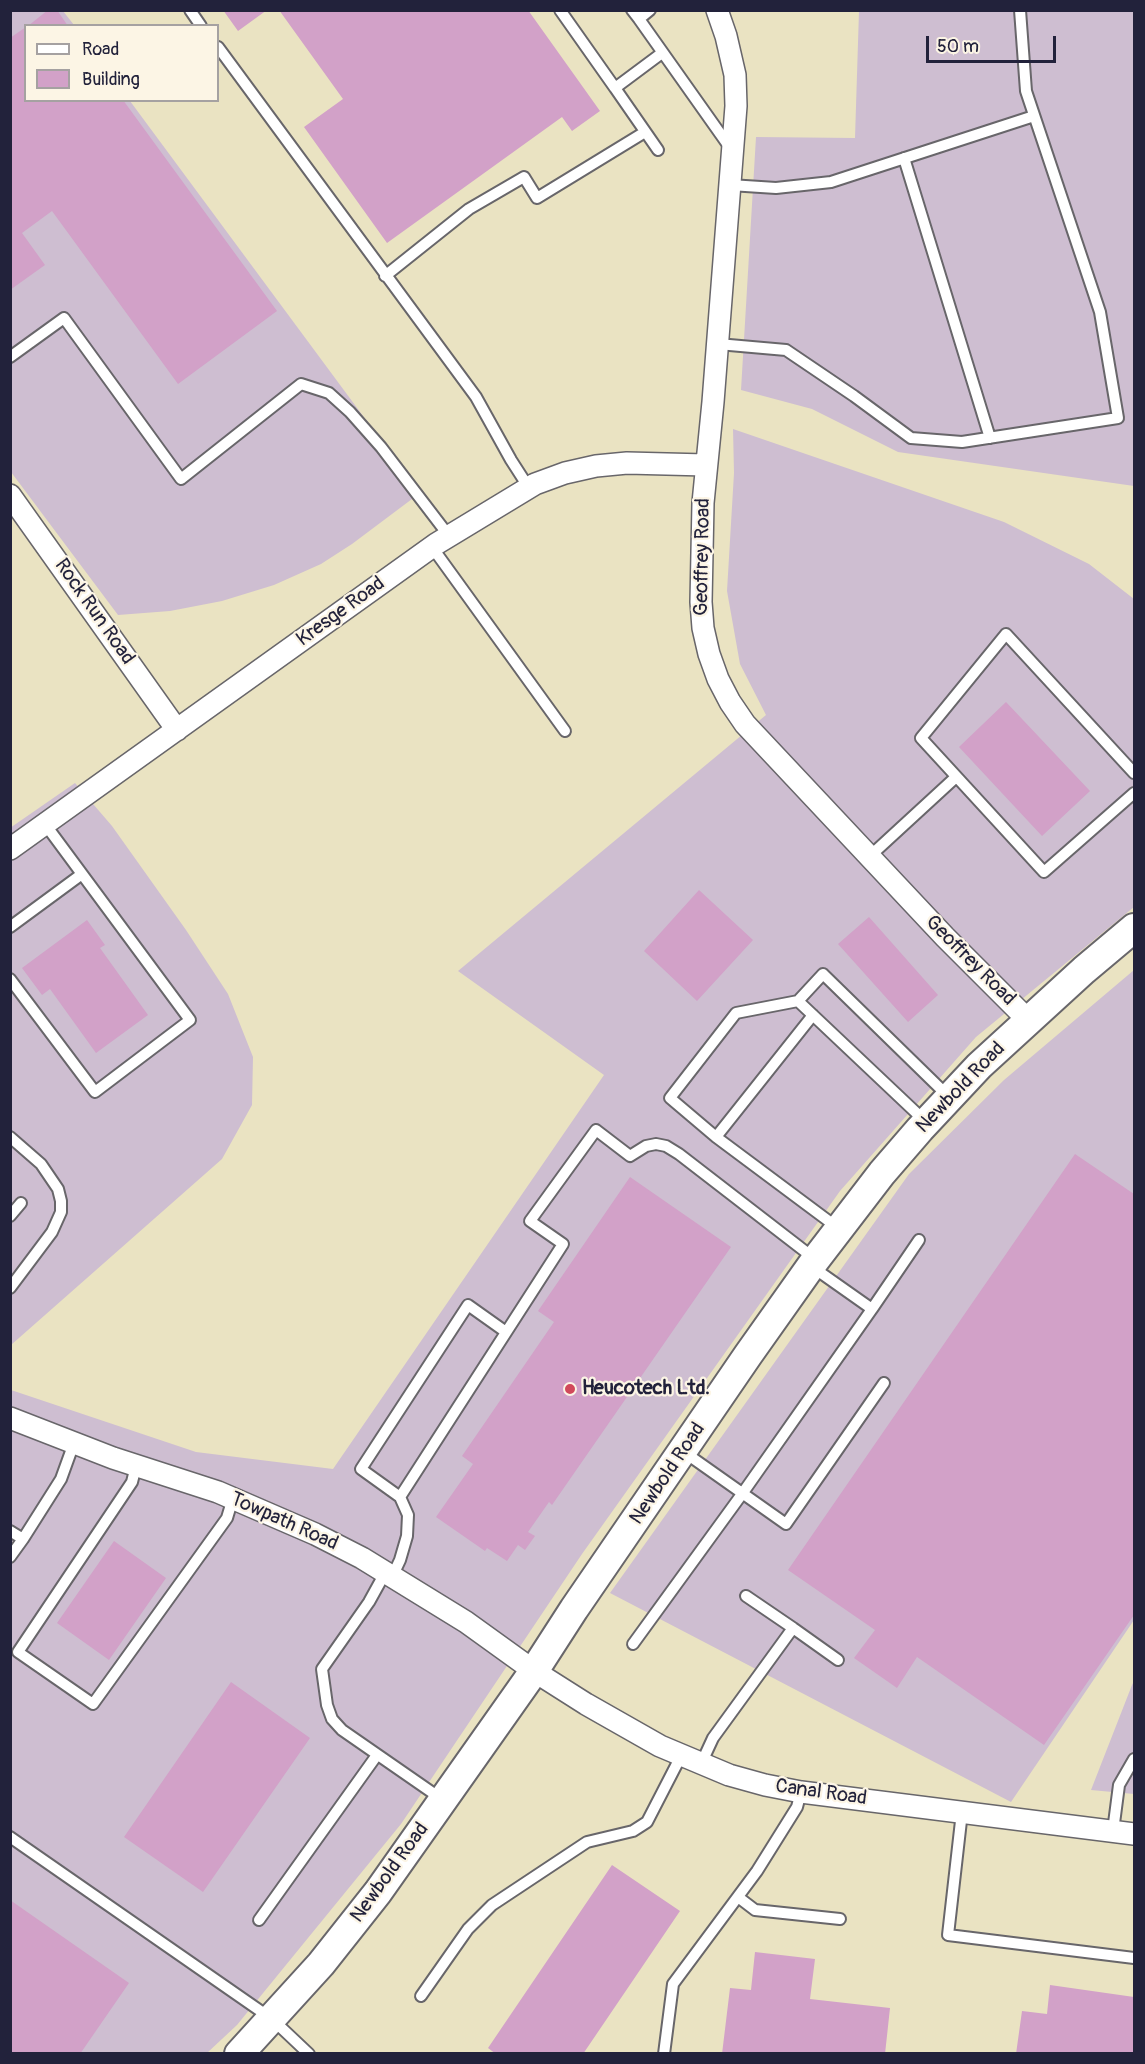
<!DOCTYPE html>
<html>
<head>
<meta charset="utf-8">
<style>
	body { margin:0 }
	#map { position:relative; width:1145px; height:2064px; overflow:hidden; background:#eae3c2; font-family:Pangolin,sans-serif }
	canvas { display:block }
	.frame { position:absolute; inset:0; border:12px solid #22223b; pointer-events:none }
	.legend { position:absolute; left:24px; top:24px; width:195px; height:78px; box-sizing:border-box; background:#fcf5e5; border:2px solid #a5a1a1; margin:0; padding:8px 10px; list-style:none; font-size:18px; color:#22223b }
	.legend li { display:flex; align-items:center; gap:12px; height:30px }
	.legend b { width:30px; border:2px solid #a5a1a1 }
	.scale { position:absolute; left:926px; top:36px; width:130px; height:27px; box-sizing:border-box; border:3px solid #22223b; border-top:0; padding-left:8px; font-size:18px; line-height:21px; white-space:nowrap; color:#22223b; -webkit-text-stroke:4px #fcf5e5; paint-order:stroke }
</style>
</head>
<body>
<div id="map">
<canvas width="1145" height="2064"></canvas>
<div class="frame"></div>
<ul class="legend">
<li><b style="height:8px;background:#fff"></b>Road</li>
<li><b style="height:16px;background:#d2a1c8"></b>Building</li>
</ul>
<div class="scale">50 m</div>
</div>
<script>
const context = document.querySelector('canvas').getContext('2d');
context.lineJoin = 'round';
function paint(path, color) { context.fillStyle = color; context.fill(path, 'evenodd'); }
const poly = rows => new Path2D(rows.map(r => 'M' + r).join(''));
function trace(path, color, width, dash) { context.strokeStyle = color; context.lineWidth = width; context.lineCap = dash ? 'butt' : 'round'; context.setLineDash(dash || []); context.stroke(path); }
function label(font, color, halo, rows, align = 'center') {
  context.font = font + ' Pangolin,sans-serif'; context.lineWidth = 4.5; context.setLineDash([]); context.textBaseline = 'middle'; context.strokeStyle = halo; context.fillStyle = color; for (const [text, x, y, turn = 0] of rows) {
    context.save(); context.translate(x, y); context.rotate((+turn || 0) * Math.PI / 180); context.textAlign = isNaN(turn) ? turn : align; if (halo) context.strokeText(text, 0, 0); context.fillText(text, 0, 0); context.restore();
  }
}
paint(poly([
	[11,11,63,11,74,25,26,26,26,100,130,101,420,493,352,544,321,564,274,585,222,601,170,611,118,615,11,472],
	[859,11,1134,11,1134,486,898,452,812,409,741,390,756,137,855,138],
	[733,429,1004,522,1089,564,1134,599,1134,907,976,1037,840,1191,582,1554,401,1824,237,2025,207,2053,11,2054,11,1390,196,1452,333,1469,604,1075,458,971,766,715,740,664,727,591,734,473],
	[75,783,112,826,186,930,228,994,253,1057,252,1105,222,1159,11,1345,10,828],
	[1134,970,1134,1620,1011,1802,610,1593,909,1174,1004,1080],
	[1134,1681,1134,1794,1091,1790,1132,1685]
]), '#cebed1');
paint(poly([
	[48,10,57,10,68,26,28,26],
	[223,10,267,10,238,31],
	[279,10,528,10,600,111,572,131,562,117,387,243,304,127,343,99],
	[26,27,26,100,123,100,277,311,178,384,52,211,22,233,45,265,10,290,10,38],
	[1006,702,1090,791,1042,836,959,747],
	[699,890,753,940,697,1001,644,951],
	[869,917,938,995,908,1022,838,944],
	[87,920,105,945,100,948,148,1015,96,1053,50,989,42,995,22,968],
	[1075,1154,1134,1194,1134,1615,1044,1745,917,1657,897,1688,854,1658,875,1630,788,1570],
	[630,1177,731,1247,552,1505,549,1502,528,1532,535,1536,525,1550,518,1545,507,1561,487,1548,485,1551,436,1517,473,1464,462,1456,554,1322,538,1311],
	[114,1541,166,1578,109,1660,57,1623],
	[231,1682,310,1738,203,1892,124,1837],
	[612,1865,680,1911,583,2054,496,2054,488,2048],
	[10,1900,129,1983,80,2054,10,2054],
	[755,1952,815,1959,810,1999,890,2008,885,2054,722,2054,730,1988,751,1990],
	[1050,1985,1134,1997,1134,2054,1016,2054,1022,2011,1047,2014]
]), '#d2a1c8');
const lane = poly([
	[190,10,201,26],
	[560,10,615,88,662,53],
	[632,10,639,19,650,10],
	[639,19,731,149],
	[218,47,476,397,511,460,529,488],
	[615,88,658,150],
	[904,158,990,438],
	[730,185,776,188,831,182,1034,116],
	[385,276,469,209,524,177,537,198,645,132],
	[718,344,786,350,854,396,911,438,962,442,1118,418,1100,312,1026,91,1020,10],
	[10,357,64,318,181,479,301,384,329,393,350,412,381,447,449,536],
	[432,547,565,731],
	[1134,773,1006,634,921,738,1044,872,1134,793],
	[869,857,956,777],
	[10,927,82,874],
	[10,979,95,1092,190,1020,45,824],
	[798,1001,926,1122],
	[10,1137,41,1164,58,1189,61,1201,61,1212,52,1232,10,1288],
	[716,1137,813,1015],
	[10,1216,21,1203],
	[838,1228,716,1137,670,1098,736,1013,798,1001,823,974,949,1097],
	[872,1309,919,1240],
	[684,1452,786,1524,884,1383],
	[136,1466,132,1482,18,1652,93,1704,227,1518,233,1498],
	[400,1497,361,1469,468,1305,506,1332],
	[10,1531,23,1539,10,1557],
	[23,1539,61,1479,74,1443],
	[385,1573,369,1602,322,1669,327,1705,332,1719,342,1730,443,1800],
	[392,1577,400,1560,407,1536,408,1515,400,1497,563,1244,530,1221,596,1130,630,1156,646,1146,656,1144,666,1146,679,1154,815,1259],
	[793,1628,838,1660],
	[633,1644,742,1494,872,1309,811,1266],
	[701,1764,713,1738,793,1628,746,1596],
	[962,1812,948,1935,1134,1958],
	[1113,1831,1119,1785,1134,1759],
	[10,1837,272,2019,309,2054],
	[738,1897,755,1910,840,1919],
	[259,1920,377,1755],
	[421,1996,468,1929,492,1905,587,1842,633,1831,647,1822,681,1756],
	[664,2054,673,1984,757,1871,797,1807,801,1792]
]);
const street = poly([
	[717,10,726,36,735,75,736,106,713,402,703,503,701,602,703,628,709,654,718,679,730,702,745,724,945,937,1028,1020],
	[10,495,177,730],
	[10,849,436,544,535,484,565,473,596,466,627,463,706,465],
	[10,1418,113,1458,218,1492,315,1534,362,1558,466,1622,534,1671,586,1704,660,1746,729,1775,765,1785,801,1792,1134,1834]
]);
const secondary = poly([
	[239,2054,321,1964,378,1892,534,1671,574,1609,748,1355,816,1259,882,1173,920,1129,979,1066,1084,970,1134,928]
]);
trace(lane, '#68666a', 14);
trace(street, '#68666a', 24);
trace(secondary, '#68666a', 32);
trace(lane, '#fff', 10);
trace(street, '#fff', 21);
trace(secondary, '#fff', 28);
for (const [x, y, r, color] of [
	[570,1389,6,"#d1495b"]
]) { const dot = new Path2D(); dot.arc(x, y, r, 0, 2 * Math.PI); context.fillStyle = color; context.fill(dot); trace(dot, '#fcf5e5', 2); }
label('20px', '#22223b', '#fcf5e5', [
	["Geoffrey Road",703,557,-89],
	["Rock Run Road",94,612,55],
	["Kresge Road",341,612,-36],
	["Geoffrey Road",970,961,45],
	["Newbold Road",961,1088,-46],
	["Newbold Road",668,1474,-56],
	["Towpath Road",284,1522,24],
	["Canal Road",821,1793,8],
	["Newbold Road",390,1873,-54]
]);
label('bold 20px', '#22223b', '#fcf5e5', [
	["Heucotech Ltd.",582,1389]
], 'left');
</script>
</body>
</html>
